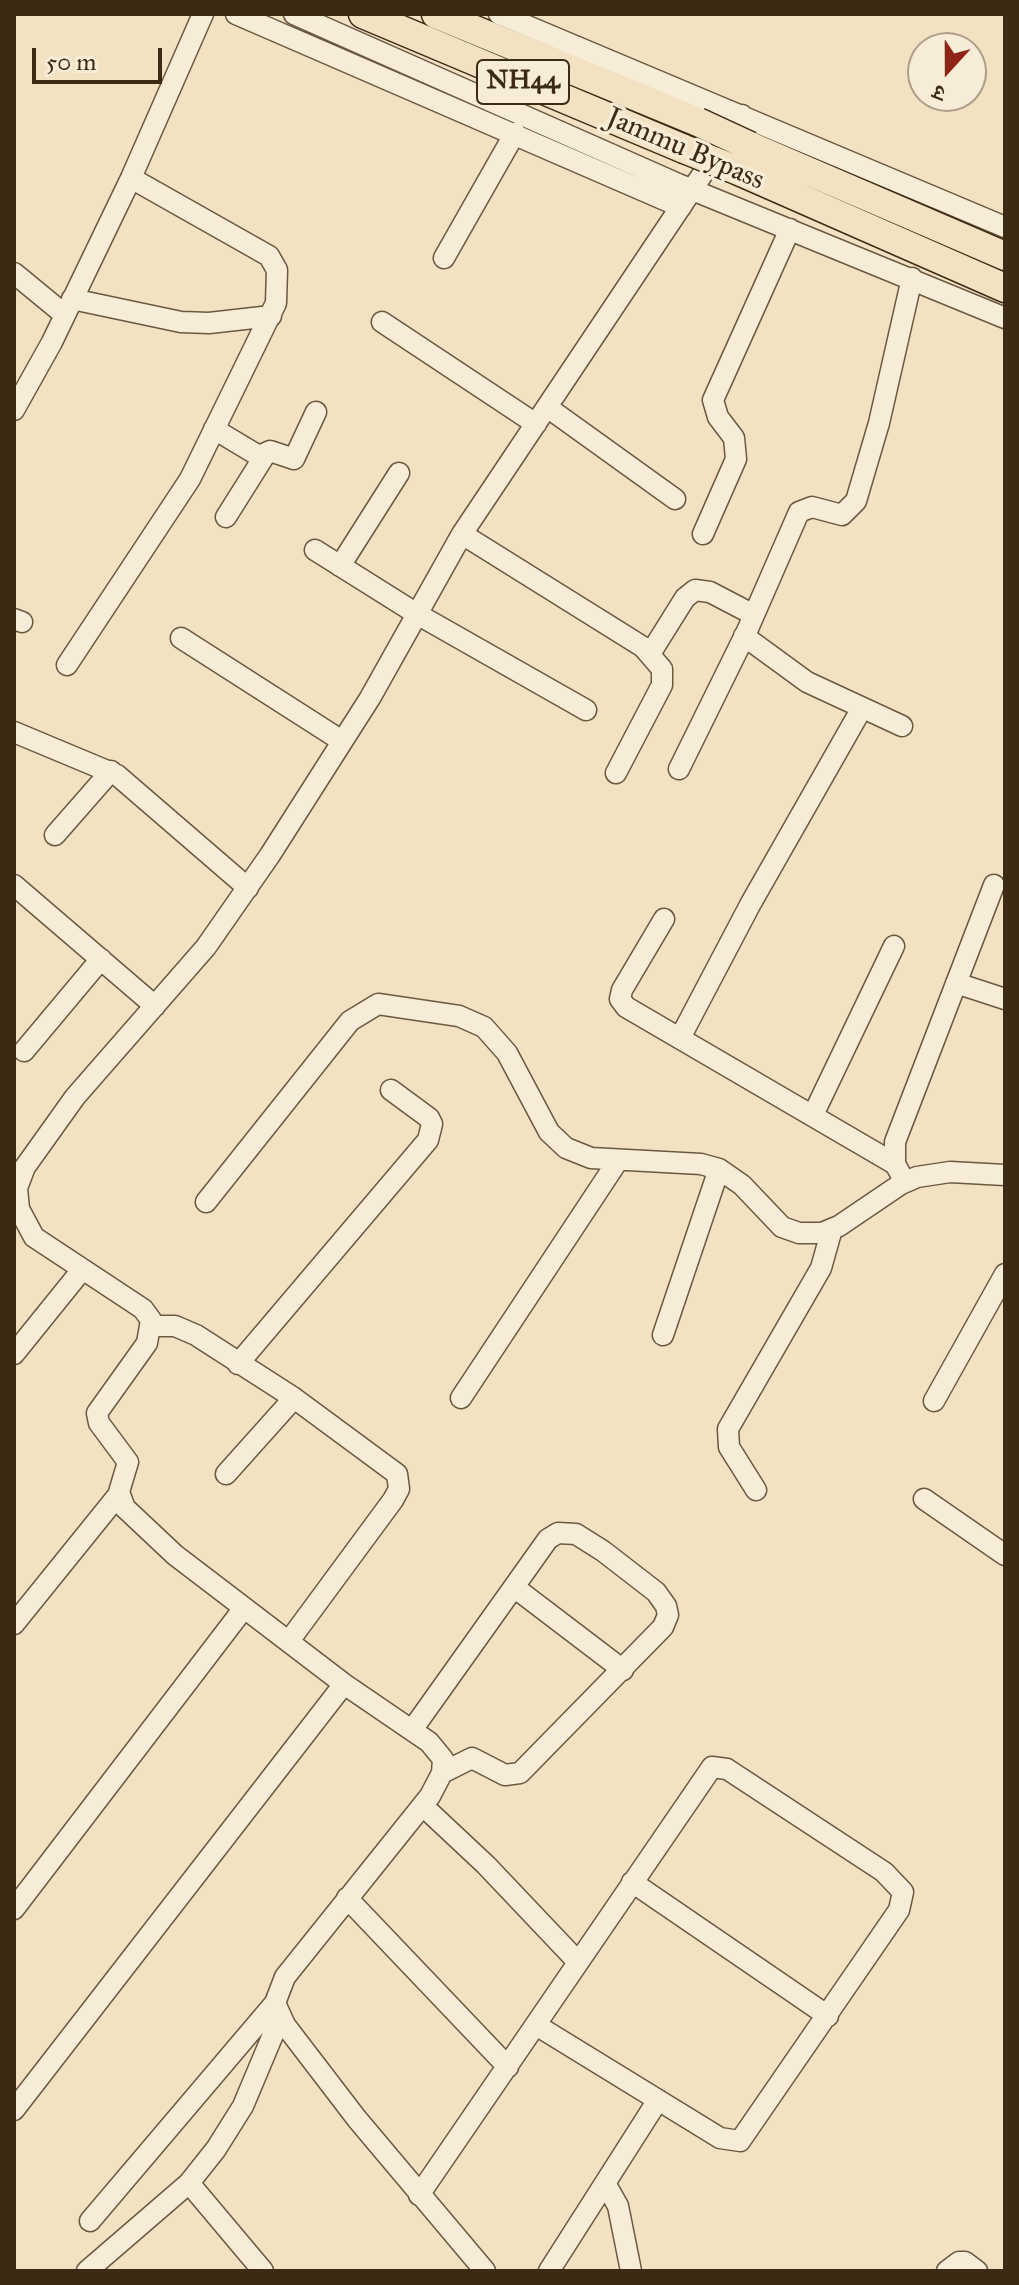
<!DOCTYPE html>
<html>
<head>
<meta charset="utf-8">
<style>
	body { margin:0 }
	#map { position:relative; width:1019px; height:2285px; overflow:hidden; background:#f2e2c2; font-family:"IM FELL Great Primer","Noto Serif Devanagari",serif }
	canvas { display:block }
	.frame { position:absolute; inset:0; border:16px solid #3d2a15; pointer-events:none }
	.north { position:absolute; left:907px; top:32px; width:80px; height:80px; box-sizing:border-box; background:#f7ecd7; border:2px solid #ad9e89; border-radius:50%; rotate:201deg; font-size:22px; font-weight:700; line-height:32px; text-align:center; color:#3d2a15 }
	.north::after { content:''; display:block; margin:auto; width:28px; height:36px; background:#8f2418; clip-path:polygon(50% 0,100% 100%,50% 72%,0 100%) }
	.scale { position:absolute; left:32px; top:48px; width:130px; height:36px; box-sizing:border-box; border:4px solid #3d2a15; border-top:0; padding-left:10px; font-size:24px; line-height:28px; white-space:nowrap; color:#3d2a15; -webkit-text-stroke:6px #f7ecd7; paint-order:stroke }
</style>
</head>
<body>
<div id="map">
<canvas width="1019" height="2285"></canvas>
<div class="frame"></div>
<div class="north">उ</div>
<div class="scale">50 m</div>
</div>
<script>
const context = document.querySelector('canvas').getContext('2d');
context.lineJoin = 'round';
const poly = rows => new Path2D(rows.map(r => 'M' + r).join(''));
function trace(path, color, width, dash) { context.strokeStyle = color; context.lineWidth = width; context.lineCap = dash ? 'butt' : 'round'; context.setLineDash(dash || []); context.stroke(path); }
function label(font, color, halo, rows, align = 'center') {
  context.font = font + ' "IM FELL Great Primer",serif'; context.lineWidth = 7; context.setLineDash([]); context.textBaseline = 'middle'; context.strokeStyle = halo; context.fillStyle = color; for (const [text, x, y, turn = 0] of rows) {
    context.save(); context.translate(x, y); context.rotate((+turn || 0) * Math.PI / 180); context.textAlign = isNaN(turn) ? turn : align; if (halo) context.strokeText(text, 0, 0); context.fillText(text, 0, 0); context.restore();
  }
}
const minor = poly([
	[236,14,681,207],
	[294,14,678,184,1005,318],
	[499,14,1005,227],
	[444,258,515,133],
	[14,273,65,315],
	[72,299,181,322,209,323,271,316],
	[382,322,536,424],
	[547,407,675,499],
	[14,410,52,342,131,178,203,14],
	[214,429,259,456,270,451,294,459,316,412],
	[226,517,265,455],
	[462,534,643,647,662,669,662,685,616,773],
	[703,534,736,459,734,438,718,417,713,400,790,229],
	[315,550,417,614,586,710],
	[340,566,399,473],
	[14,619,22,622],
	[744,636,807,682,902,726],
	[181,638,342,741],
	[650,654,685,598,695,590,710,592,754,615],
	[67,665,190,479,276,303,277,270,269,256,131,178],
	[14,732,117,775,248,888],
	[679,769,747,631,799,512,812,507,842,515,856,501,879,423,912,278],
	[55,835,111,771],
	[14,885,155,1006],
	[664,919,622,990,620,999,626,1007,895,1164],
	[956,983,1005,999],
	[680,1038,751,903,862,708],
	[24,1051,101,959],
	[813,1115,894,946],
	[900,1173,895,1164,895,1142,994,885],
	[206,1202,350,1021,378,1004,459,1016,484,1027,507,1053,549,1132,566,1148,591,1158,701,1164,719,1169,742,1185,782,1227,799,1233,822,1233,839,1226,901,1184,917,1177,950,1172,1005,1175],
	[152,1326,175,1326,196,1335,294,1398,397,1474,399,1489,393,1500,289,1641],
	[663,1335,719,1169],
	[14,1354,81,1271],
	[238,1364,428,1140,432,1124,429,1118,391,1090],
	[461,1398,617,1162],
	[934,1401,1005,1274],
	[226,1474,294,1398],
	[756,1490,729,1447,728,1429,821,1268,832,1229],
	[924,1499,1005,1555],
	[514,1587,623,1670],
	[14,1624,119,1494],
	[412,1730,548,1539,558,1533,576,1534,603,1551,656,1592,666,1606,668,1615,663,1627,520,1773,505,1775,472,1758,442,1773],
	[423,1806,486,1865,578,1962],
	[632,1882,828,2016],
	[347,1898,508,2067],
	[14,1909,244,1608],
	[14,2110,344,1684],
	[189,2183,263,2271],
	[605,2183,618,2206,631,2271],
	[419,2195,712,1767,727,1769,884,1872,903,1892,899,1910,740,2141,720,2138,536,2025],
	[90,2221,275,2003],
	[87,2271,189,2183,216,2149,243,2106,280,2018],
	[485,2271,357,2119,285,2025,275,2003,285,1977,430,1796,442,1773,443,1759,429,1742,344,1684,175,1555,125,1508,119,1492,128,1462,99,1423,97,1413,147,1343,151,1320,143,1309,34,1237,19,1209,17,1188,25,1167,75,1097,206,947,270,855,370,698,462,534,742,115],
	[549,2271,658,2100],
	[947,2271,959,2262,965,2262,977,2271]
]);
const highway = poly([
	[363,14,684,149],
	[436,14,698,122],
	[750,146,1005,256],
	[741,172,1005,288]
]);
trace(minor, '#6a5840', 23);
trace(highway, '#3d2a15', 31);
trace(minor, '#f7ecd7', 20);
trace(highway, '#f2e2c2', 28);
const highwayBridge = poly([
	[698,122,750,146],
	[684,149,741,172]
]);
trace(highwayBridge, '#3d2a15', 31, []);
trace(highwayBridge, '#f2e2c2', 28);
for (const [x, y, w] of [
	[523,82,92]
]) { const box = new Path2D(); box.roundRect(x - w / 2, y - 22, w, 44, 6); context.fillStyle = '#f7ecd7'; context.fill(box); trace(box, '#3d2a15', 2); }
label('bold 26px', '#3d2a15', null, [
	["NH44",523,82]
]);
label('28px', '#3d2a15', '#f7ecd7', [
	["Jammu Bypass",685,150,23]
]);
</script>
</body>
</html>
